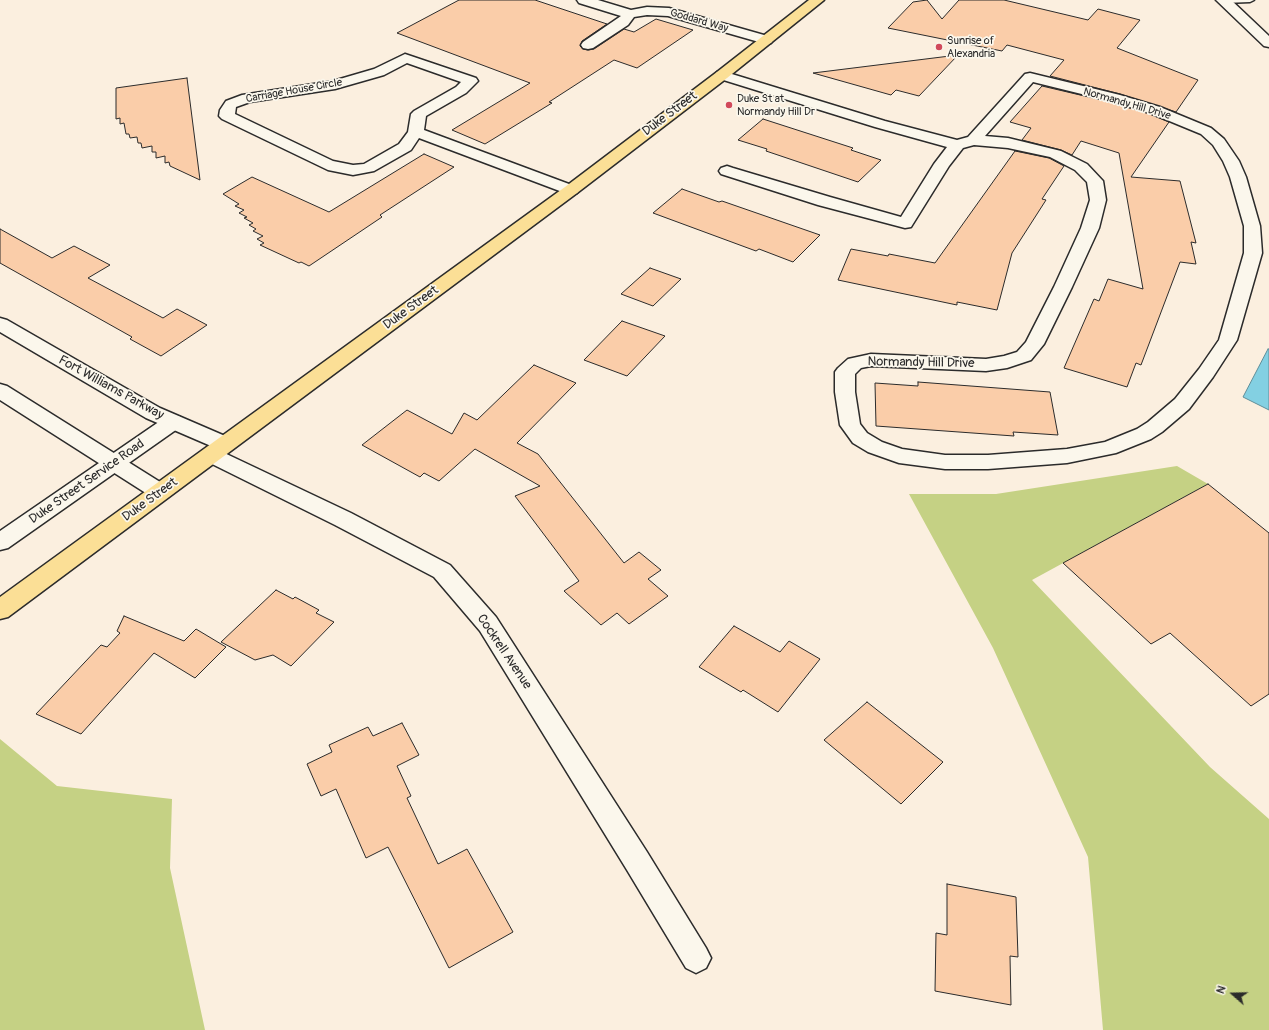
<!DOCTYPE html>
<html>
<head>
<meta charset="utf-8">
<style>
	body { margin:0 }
	#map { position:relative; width:1269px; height:1030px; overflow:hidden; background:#fbefdf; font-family:Pangolin,sans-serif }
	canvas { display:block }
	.north { position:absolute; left:1213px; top:974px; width:40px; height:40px; -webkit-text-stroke:3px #fbf7ec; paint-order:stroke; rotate:290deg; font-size:11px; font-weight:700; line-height:16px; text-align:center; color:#2b2b2b }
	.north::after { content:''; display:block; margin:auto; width:14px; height:18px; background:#2b2b2b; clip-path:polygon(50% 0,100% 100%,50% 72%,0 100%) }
</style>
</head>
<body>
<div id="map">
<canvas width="1269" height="1030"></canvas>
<div class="north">N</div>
</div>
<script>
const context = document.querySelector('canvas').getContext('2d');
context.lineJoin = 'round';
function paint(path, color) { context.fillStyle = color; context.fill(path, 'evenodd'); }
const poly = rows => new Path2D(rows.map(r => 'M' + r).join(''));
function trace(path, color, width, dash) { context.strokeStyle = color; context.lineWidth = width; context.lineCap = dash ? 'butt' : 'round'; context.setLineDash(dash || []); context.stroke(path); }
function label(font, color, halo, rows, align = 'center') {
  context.font = font + ' Pangolin,sans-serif'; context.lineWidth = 3.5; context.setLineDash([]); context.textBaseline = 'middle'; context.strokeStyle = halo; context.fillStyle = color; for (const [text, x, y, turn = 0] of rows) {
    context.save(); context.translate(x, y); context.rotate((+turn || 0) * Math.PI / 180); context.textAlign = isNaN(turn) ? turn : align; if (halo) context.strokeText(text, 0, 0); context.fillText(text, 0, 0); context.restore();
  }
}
paint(poly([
	[1177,466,1208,484,1032,580,1210,767,1269,819,1269,1030,1103,1030,1088,857,993,648,909,494,996,494],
	[0,739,57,786,172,799,170,868,205,1030,0,1030]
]), '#c5d184');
const water = poly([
	[1268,349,1269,349,1269,410,1243,397,1268,349]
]);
paint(water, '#83d0e2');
trace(water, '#608e99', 1);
const building = poly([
	[459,0,535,0,607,24,582,41,580,46,583,49,588,50,594,49,624,29,634,32,656,19,693,30,637,68,614,60,549,102,552,103,485,144,452,130,530,83,397,33,459,0],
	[927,0,942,19,959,0,1004,0,1088,20,1098,9,1140,20,1117,48,1198,80,1176,112,1120,94,1050,76,1064,60,1007,45,1002,51,888,28,913,2,927,0],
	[958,55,919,96,896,90,891,95,813,73,958,55],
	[187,78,200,180,170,166,169,162,165,163,165,156,156,158,156,152,152,152,152,146,142,148,141,143,138,143,137,137,130,138,129,134,126,134,124,123,120,124,120,118,116,119,116,88,187,78],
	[1042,86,1110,102,1150,114,1169,122,1131,177,1180,181,1196,243,1191,242,1196,264,1180,262,1141,365,1136,363,1127,387,1064,368,1094,299,1099,301,1108,279,1143,289,1119,153,1081,141,1072,155,1061,150,1022,140,1031,128,1010,122,1042,86],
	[763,119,853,148,851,150,881,160,858,182,766,151,767,149,738,140,763,119],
	[1015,151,1049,158,1064,166,1042,199,1046,200,1012,253,997,310,957,302,957,305,838,280,851,249,888,256,889,254,935,263,1015,151],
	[424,154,454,167,380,215,382,217,309,266,301,262,299,263,260,245,264,243,257,239,263,236,253,231,256,229,249,225,253,223,244,218,247,217,239,213,244,210,235,206,239,204,223,194,252,177,329,212,424,154],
	[682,189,719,202,722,201,820,235,793,262,759,249,756,251,653,213,682,189],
	[0,229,52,258,74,246,110,265,88,278,163,318,177,309,207,325,161,356,130,339,132,337,0,263,0,229],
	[650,268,681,279,653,306,621,294,650,268],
	[622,321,665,336,627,376,584,360,622,321],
	[534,365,576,383,517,443,538,454,624,563,639,552,661,570,648,579,668,596,629,624,617,613,601,625,564,591,579,581,515,496,540,486,475,449,439,481,424,473,420,477,362,445,407,410,452,434,464,413,477,420,534,365],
	[918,382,1050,392,1058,435,1013,432,1014,436,876,426,875,383,918,386,918,382],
	[1208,484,1269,533,1269,694,1251,706,1170,633,1151,644,1063,563,1208,484],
	[276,590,293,599,295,597,319,610,316,613,334,622,291,666,273,655,255,660,221,642,276,590],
	[124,616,184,641,196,629,226,647,195,678,154,653,81,734,36,714,101,645,107,647,120,633,117,631,124,616],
	[734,626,780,652,789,641,820,659,778,712,743,690,741,692,699,667,734,626],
	[867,702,943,762,901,804,824,740,867,702],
	[402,723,419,755,397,766,411,796,407,798,438,864,467,849,513,932,449,968,388,847,366,858,336,789,321,796,307,764,332,752,329,745,368,727,373,736,402,723],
	[947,884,1016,897,1018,957,1010,956,1011,1005,935,991,936,933,947,935,947,884]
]);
paint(building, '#facda9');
trace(building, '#2b2b2b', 1);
const service = poly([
	[1221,0,1254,0,1250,2,1224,3,1221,3,1221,0]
]);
const minor = poly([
	[577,0,598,0,631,10,647,7,669,8,771,37,773,40,771,43,766,44,668,16,647,15,634,17,628,25,593,48,588,49,583,48,581,45,583,42,621,16,579,3,577,0],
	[1216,0,1231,0,1269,36,1269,47,1264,46,1216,0],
	[405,54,476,78,478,81,466,93,426,116,424,130,577,187,579,190,577,193,571,195,565,193,419,138,411,150,374,171,353,175,328,170,222,119,219,116,220,110,226,101,242,95,333,81,374,69,405,54],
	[407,63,461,82,456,87,414,111,411,114,408,132,399,144,364,164,353,165,333,161,235,114,236,107,250,102,335,89,384,75,407,63],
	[722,71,885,121,957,140,968,137,1025,74,1030,73,1120,95,1160,107,1211,128,1224,139,1239,161,1246,177,1260,226,1262,253,1237,340,1213,377,1189,409,1162,432,1151,439,1116,453,1067,463,988,469,945,469,899,463,868,452,853,443,840,425,835,392,835,372,838,368,848,359,871,354,986,359,1004,356,1017,352,1026,342,1054,287,1081,228,1090,200,1087,182,1075,170,1050,157,1008,148,974,145,963,148,949,166,911,227,905,228,818,205,721,174,719,171,721,168,727,166,733,168,830,197,901,217,934,164,947,147,875,127,717,78,715,75,717,72,722,71],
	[1033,82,1110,101,1150,113,1201,134,1213,145,1223,161,1230,177,1244,226,1244,253,1219,340,1199,369,1175,399,1148,422,1137,429,1105,442,1067,449,988,455,945,455,902,449,882,442,867,433,860,424,855,392,855,374,861,368,871,366,986,371,1007,368,1031,360,1044,344,1072,287,1099,228,1106,200,1103,181,1087,164,1061,151,1008,138,985,136,1033,82],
	[173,415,180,417,183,422,180,427,8,548,0,550,0,531,166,417,173,415],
	[211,448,218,450,351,513,450,565,496,617,647,852,706,948,711,958,706,968,696,973,686,968,627,870,480,631,434,577,335,525,204,460,201,455,204,450,211,448]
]);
const tertiary = poly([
	[0,318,7,320,160,408,232,439,235,444,232,449,225,451,218,449,146,418,0,332,0,318],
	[0,384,7,386,168,487,171,492,168,497,160,500,152,497,0,400,0,384]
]);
const primary = poly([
	[809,0,824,0,727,78,577,193,8,617,0,619,0,597,565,187,717,72,809,0]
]);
trace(service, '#2b2b2b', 3);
trace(minor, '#2b2b2b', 3);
trace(tertiary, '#2b2b2b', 3);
trace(primary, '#2b2b2b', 3);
paint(service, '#fbf7ec');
paint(minor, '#fbf7ec');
paint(tertiary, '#fbf7ec');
paint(primary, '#fbdf96');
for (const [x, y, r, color] of [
	[939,47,4,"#d1495b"],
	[729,105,4,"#d1495b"]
]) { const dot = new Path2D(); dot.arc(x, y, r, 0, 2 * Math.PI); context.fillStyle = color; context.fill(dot); trace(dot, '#fbf7ec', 1.5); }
label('11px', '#2b2b2b', '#fbf7ec', [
	["Goddard Way",699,21,16],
	["Carriage House Circle",294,91,-10],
	["Normandy Hill Drive",1127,104,16]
]);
label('11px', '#2b2b2b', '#fbf7ec', [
	["Sunrise of",947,41],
	["Alexandria",947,54],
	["Duke St at",737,99],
	["Normandy Hill Dr",737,112]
], 'left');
label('13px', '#2b2b2b', '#fbf7ec', [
	["Duke Street",670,114,-37],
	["Duke Street",411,308,-36],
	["Normandy Hill Drive",921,363,1],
	["Fort Williams Parkway",111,388,29],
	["Duke Street Service Road",87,482,-35],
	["Duke Street",150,500,-36],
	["Cockrell Avenue",504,652,56]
]);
</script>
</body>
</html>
